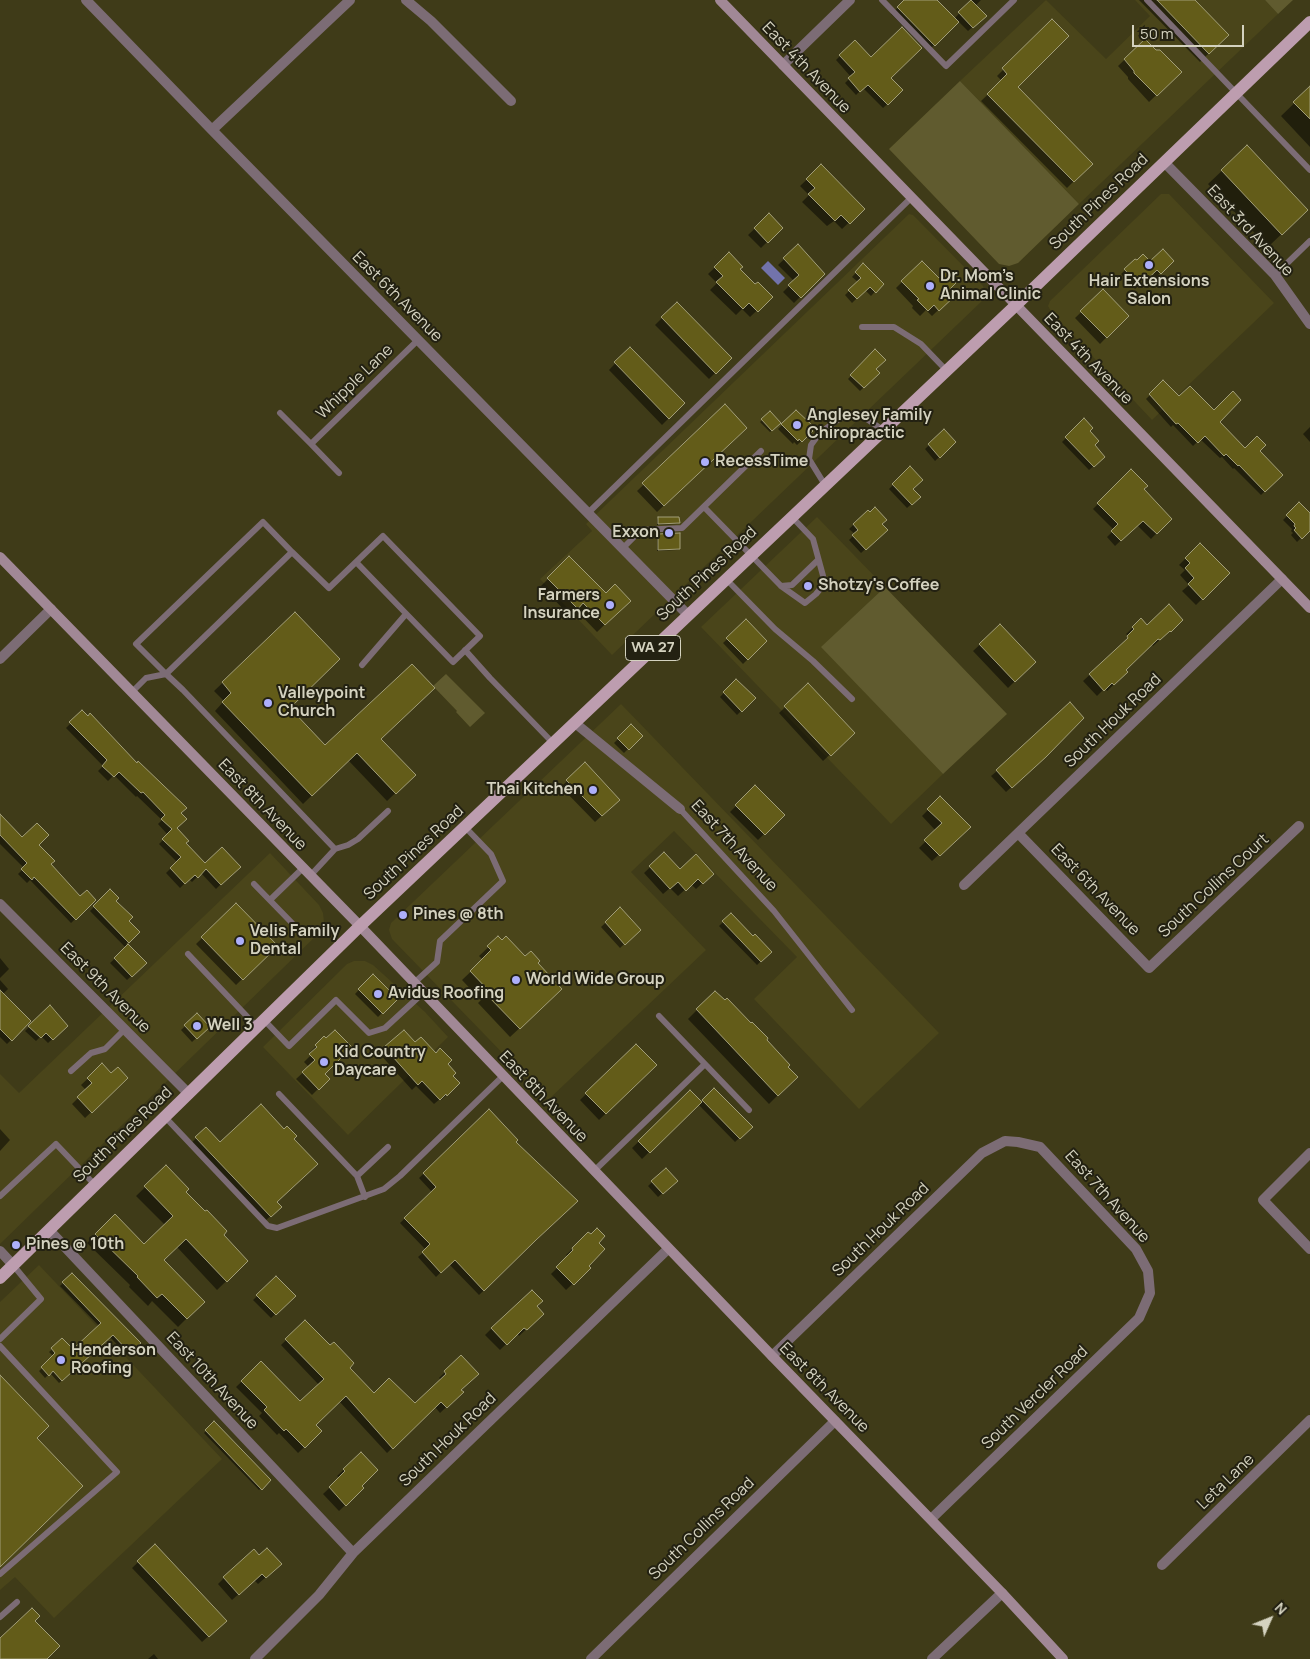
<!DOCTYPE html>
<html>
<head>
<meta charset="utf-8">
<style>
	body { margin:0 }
	#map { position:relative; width:1310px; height:1659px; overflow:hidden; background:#3f3b18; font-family:Manrope,sans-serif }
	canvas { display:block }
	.north { position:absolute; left:1245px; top:1594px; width:50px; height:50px; -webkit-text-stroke:4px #232112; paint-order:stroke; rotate:46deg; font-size:14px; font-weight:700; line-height:20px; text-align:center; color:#d4d2bf }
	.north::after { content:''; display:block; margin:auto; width:18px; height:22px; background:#d4d2bf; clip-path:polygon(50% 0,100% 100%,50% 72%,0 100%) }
	.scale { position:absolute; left:1132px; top:25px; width:112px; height:22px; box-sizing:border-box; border:2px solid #d4d2bf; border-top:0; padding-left:6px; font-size:15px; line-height:18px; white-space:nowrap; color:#d4d2bf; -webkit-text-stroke:4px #232112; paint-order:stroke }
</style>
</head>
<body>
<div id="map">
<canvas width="1310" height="1659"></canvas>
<div class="north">N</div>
<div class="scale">50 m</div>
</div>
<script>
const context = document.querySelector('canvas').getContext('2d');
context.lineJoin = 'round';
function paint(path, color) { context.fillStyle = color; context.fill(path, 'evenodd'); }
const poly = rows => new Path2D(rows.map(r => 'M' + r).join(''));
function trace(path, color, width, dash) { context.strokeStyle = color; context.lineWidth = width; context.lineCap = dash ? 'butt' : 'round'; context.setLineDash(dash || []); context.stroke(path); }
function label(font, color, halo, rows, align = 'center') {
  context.font = font + ' Manrope,sans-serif'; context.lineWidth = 4; context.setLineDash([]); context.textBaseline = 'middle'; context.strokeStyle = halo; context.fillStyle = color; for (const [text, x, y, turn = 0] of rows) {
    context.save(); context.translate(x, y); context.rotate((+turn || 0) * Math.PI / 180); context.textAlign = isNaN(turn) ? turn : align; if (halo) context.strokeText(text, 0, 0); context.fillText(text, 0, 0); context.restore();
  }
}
paint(poly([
	[1046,0,1106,59,1150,16,1135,0,1265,0,1278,14,1079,204,960,81],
	[1161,194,1169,194,1274,303,1152,420,1052,313,1048,306,1050,301],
	[909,214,913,215,983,286,985,295,982,301,612,655,540,579,592,531,586,524],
	[817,517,885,587,822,647,943,774,891,824,701,627],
	[621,704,939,1033,859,1109,754,999,797,957,674,831,631,872,706,950,548,1100,392,939,389,930,391,923],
	[270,853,319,905,323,913,324,922,319,933,0,1244,0,1074,19,1093],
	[354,961,365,961,373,965,425,1012,448,1037,348,1135,263,1047,347,964],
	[39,1265,222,1459,54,1618,15,1577,0,1590,0,1302]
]), '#4a451a');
paint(poly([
	[1265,0,1293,0,1278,14],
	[960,81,1079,204,1018,263,1009,266,999,264,889,149],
	[885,587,1007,714,943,774,821,647],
	[446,674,485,713,470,727,456,712,457,711,433,686]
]), '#605b2f');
paint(poly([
	[768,261,785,278,778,285,761,268]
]), '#7273ab');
paint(poly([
	[906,0,935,0,954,19,972,0,981,0,976,5,985,16,968,31,958,21,928,51,891,14],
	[1139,0,1193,0,1227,35,1200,62],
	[1052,21,1016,87,1091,164,1067,188,981,101,1002,81,997,76],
	[1145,40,1180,72,1149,102,1128,79,1128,77,1118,66],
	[854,42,902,90,883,108,863,88,856,95,845,83,851,77,836,60],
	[1310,88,1310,147,1281,116],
	[1247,147,1293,223,1268,247,1208,184],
	[821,166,863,209,842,229,834,221,827,226,802,202,809,195,800,186],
	[769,215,781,228,761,248,748,235],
	[798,246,823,274,794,303,783,292,794,281,778,265],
	[729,254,739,269,755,286,771,297,750,317,742,309,736,315,710,290,717,283,708,274],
	[1135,260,1150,263,1173,261,1156,277,1152,273,1135,289,1121,274],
	[922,262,954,295,932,316,926,310,920,316,912,308,913,306,896,288],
	[863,265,882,284,871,296,865,290,852,303,845,295,858,282,852,277],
	[1103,291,1127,316,1100,344,1075,318],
	[677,303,730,358,709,379,655,325],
	[630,348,684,403,662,425,609,370],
	[875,351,874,369,878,373,860,391,848,379],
	[1163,382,1179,398,1218,422,1245,450,1258,451,1281,475,1261,495,1234,468,1233,469,1222,457,1220,458,1200,439,1193,446,1173,425,1171,427,1146,399],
	[725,406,746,427,657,512,637,491],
	[796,411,812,431,797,445,794,442,793,444,778,429],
	[770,412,780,423,770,432,760,422],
	[1084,420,1093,445,1104,457,1089,470,1062,442],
	[1310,427,1310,442,1303,434],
	[944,431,955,442,935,461,925,449],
	[910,468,912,489,919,497,907,508,889,489],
	[1131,471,1142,489,1170,519,1151,539,1137,525,1115,546,1107,537,1114,530,1093,509],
	[1299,504,1310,515,1310,529,1297,542,1291,535,1293,533,1291,531,1292,529,1283,520],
	[868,511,886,530,861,553,849,540,855,534,849,529],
	[658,518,678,523,677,524,657,525,657,520],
	[659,535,679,549,677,550,657,551,657,537],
	[1200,544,1228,573,1196,605,1182,591,1189,585,1180,575,1185,570,1179,565],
	[569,558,606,595,629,601,597,632,575,609,569,615,541,586],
	[295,614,288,708,325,747,380,739,414,775,387,801,348,760,303,804,215,711,224,701,214,691],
	[1141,620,1147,626,1175,626,1153,646,1151,644,1125,670,1127,672,1107,691,1105,688,1097,696,1083,681,1122,645,1129,636,1126,634],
	[746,621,766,641,743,664,723,643],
	[1000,626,1034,662,1008,688,973,651],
	[736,680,754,698,737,715,720,697],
	[808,685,853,733,823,761,779,713],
	[82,712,180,813,175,828,185,843,205,865,239,866,216,889,201,873,192,882,189,879,180,888,166,873,177,862,159,844,168,835,158,824,162,820,137,796,136,797,114,775,108,781,98,771,103,766,66,728],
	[631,726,641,736,624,753,614,743],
	[1039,762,1006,792,991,776,997,771],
	[567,781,612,806,595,822,561,787],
	[755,787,783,815,758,840,730,812],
	[940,798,950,844,932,861,919,848,936,831,922,816],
	[0,815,22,839,37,845,49,864,80,898,95,900,71,923,30,880,27,883,18,874,24,868,0,844],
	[664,854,680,871,712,874,696,889,691,884,678,896,670,888,663,894,644,873],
	[110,891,114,901,127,921,138,932,126,944,145,963,127,980,110,963,126,948,90,911],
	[236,905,276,946,236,985,196,944],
	[620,909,639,930,620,948,601,927],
	[731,915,753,938,770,952,757,965,719,926],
	[498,938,525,958,537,963,552,998,510,1037,478,1003,481,1000,462,980,483,960,479,956],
	[0,958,9,969,0,978],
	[373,975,396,999,378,1017,355,994],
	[0,980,8,989,0,997],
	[715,992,765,1040,796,1077,769,1104,688,1019],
	[50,1007,66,1026,48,1043,41,1036,36,1041,25,1031],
	[197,1015,208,1027,192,1042,181,1030],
	[30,1021,7,1044,0,1037,0,1028],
	[404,1032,415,1044,446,1064,452,1076,459,1083,441,1100,440,1099,434,1104,416,1086,412,1090,379,1053],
	[324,1038,323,1074,328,1079,312,1095,296,1079,309,1067,304,1062,312,1054,310,1052],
	[636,1045,655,1065,599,1120,580,1100],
	[102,1065,111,1074,127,1078,85,1118,72,1104,86,1090,81,1085],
	[714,1090,751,1127,735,1142,698,1104,642,1159,632,1148,690,1092,701,1103],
	[489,1111,514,1142,576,1201,479,1295,449,1264,436,1277,418,1257,426,1250,400,1223,432,1192,419,1178],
	[0,1129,10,1140,0,1151],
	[206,1129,220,1143,292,1139,276,1202,280,1207,264,1222,190,1144],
	[166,1167,185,1192,247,1261,217,1290,177,1247,163,1260,203,1302,178,1327,152,1301,148,1306,129,1287,130,1285,87,1243,115,1216,144,1246,165,1225,136,1196],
	[666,1169,676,1181,658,1197,648,1186],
	[588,1234,597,1243,587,1266,589,1268,566,1290,551,1274,568,1257,566,1255],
	[72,1274,139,1343,127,1355,110,1337,59,1383,50,1373,45,1378,39,1371,54,1357,49,1352,62,1340,73,1351,99,1326,60,1286],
	[276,1278,294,1296,271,1318,253,1300],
	[542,1314,519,1336,517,1333,500,1350,485,1335,492,1328],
	[305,1322,374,1394,415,1405,441,1380,439,1378,461,1356,460,1390,462,1392,440,1413,435,1407,387,1453,339,1401,314,1425,321,1431,298,1453,279,1433,277,1435,259,1416,262,1413,236,1387,261,1363,300,1403,319,1385,281,1345],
	[214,1423,270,1480,259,1490,204,1433],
	[361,1454,361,1486,363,1488,339,1511,323,1494,340,1478,337,1476],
	[155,1546,225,1621,202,1642,132,1568],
	[274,1570,258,1584,254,1580,232,1600,218,1584,224,1578],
	[154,1654,158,1659,148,1659]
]), '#0007');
const building = poly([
	[904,0,937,0,959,22,935,46,897,7,904,0],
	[971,0,987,16,973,28,958,12,971,0],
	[1157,0,1195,0,1229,35,1209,54,1157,0],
	[1052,19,1069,36,1018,87,1093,164,1074,182,987,94,1007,74,1002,68,1052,19],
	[902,27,922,48,891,78,903,90,888,105,868,85,860,92,848,78,855,72,839,55,855,40,871,57,902,27],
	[1145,39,1156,50,1160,50,1182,72,1157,96,1134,73,1134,71,1124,59,1145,39],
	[1310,86,1310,119,1293,102,1310,86],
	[1247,145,1308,210,1282,235,1221,170,1247,145],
	[821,164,865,209,850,224,841,215,835,221,808,194,815,188,806,179,821,164],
	[769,213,783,228,768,243,754,228,769,213],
	[798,244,825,274,801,298,788,285,799,275,783,258,798,244],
	[1163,249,1174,261,1161,274,1157,270,1140,286,1124,269,1135,259,1137,260,1143,254,1150,261,1163,249],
	[729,252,743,267,740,269,755,284,758,282,773,297,758,312,749,303,743,309,716,282,723,276,714,267,729,252],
	[922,261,939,278,945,272,956,283,950,289,956,295,939,311,934,305,928,311,917,300,919,299,901,281,922,261],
	[863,263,884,284,876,293,870,287,857,299,848,290,861,278,855,272,863,263],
	[1103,289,1129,316,1107,338,1080,311,1103,289],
	[677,302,732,358,716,374,661,317,677,302],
	[630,347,685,403,669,419,614,362,630,347],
	[875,349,886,360,876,369,880,373,864,388,850,375,875,349],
	[1163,380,1179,396,1190,386,1214,410,1233,391,1241,400,1220,422,1245,448,1257,436,1266,445,1260,451,1283,475,1265,492,1239,465,1238,466,1226,454,1224,456,1205,436,1198,443,1178,423,1176,424,1149,394,1163,380],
	[725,404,747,428,664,506,642,483,725,404],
	[796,410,813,426,811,429,813,431,802,442,799,439,798,441,781,424,796,410],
	[770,411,781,423,772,431,761,419,770,411],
	[1084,418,1093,428,1090,431,1099,441,1095,445,1105,457,1094,467,1065,437,1084,418],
	[944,429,956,442,940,458,928,444,944,429],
	[910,466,923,480,913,489,921,497,912,505,892,484,910,466],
	[1131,469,1148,486,1144,489,1172,519,1157,534,1143,521,1121,541,1111,531,1118,524,1097,503,1131,469],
	[1299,502,1310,513,1310,531,1302,539,1294,530,1296,528,1294,526,1295,524,1286,515,1299,502],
	[875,507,887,520,882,524,888,530,866,550,852,535,858,530,853,524,868,510,870,512,875,507],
	[658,517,679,517,680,523,658,524,658,517],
	[680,533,680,549,658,550,658,534,680,533],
	[1200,543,1230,573,1203,600,1188,584,1194,578,1185,568,1190,563,1185,558,1200,543],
	[569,556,606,593,615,584,631,601,605,625,583,603,578,609,547,578,569,556],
	[1169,604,1183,620,1171,632,1170,631,1160,640,1158,639,1126,670,1128,672,1114,685,1112,683,1104,691,1089,674,1128,638,1127,636,1134,629,1132,627,1141,618,1147,625,1169,604],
	[295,612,340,659,290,708,325,745,412,664,435,688,381,739,416,775,396,794,357,753,312,796,222,702,231,693,222,682,295,612],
	[746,619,767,641,748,660,726,638,746,619],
	[1000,624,1036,662,1015,682,979,644,1000,624],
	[736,679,756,698,742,712,723,692,736,679],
	[808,683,855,733,831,756,784,706,808,683],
	[1070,702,1084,718,1046,757,1012,788,996,770,1070,702],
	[82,710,88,716,90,713,137,763,138,761,187,808,181,813,187,819,177,828,189,841,186,843,205,863,222,847,241,867,221,885,206,869,198,878,195,875,185,884,170,868,181,857,162,839,172,829,161,819,165,815,143,792,141,793,119,772,114,777,102,766,107,760,69,722,82,710],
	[631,724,643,736,629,750,617,738,631,724],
	[585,762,620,800,602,816,566,780,585,762],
	[755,785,785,815,765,835,735,805,755,785],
	[940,796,971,827,940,856,924,840,942,823,927,809,940,796],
	[0,814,22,837,37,823,49,835,39,845,55,861,51,864,80,896,87,890,96,900,76,920,34,877,32,880,21,869,27,863,0,835,0,814],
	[664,852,680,869,696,854,714,874,703,884,698,879,686,891,678,882,670,889,649,866,664,852],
	[110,889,119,898,116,901,133,917,129,921,140,932,129,943,93,906,110,889],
	[236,903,278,946,243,980,201,937,236,903],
	[620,907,641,930,625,945,605,922,620,907],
	[731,913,753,936,755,934,772,952,761,962,722,921,731,913],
	[498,936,502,940,506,936,525,956,531,951,540,961,538,963,562,989,520,1029,486,994,489,991,470,971,491,950,487,946,498,936],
	[128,944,147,963,132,977,114,958,128,944],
	[373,974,398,999,383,1014,358,989,373,974],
	[0,990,31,1021,12,1041,0,1029,0,990],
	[715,991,725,1000,727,998,751,1023,752,1022,768,1038,767,1040,790,1065,788,1067,798,1077,778,1096,696,1009,715,991],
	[50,1005,68,1026,53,1040,46,1033,41,1038,28,1026,50,1005],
	[197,1013,210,1027,197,1039,184,1025,197,1013],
	[335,1030,352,1047,325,1074,330,1079,319,1090,302,1072,315,1060,309,1054,317,1047,315,1045,324,1036,326,1038,335,1030],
	[404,1030,415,1042,421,1037,436,1053,440,1048,452,1060,448,1064,456,1073,453,1076,460,1083,447,1096,446,1094,440,1100,422,1081,418,1085,384,1047,404,1030],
	[636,1044,657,1065,606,1114,585,1093,636,1044],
	[102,1063,111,1073,118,1067,128,1078,92,1113,77,1097,92,1083,87,1078,102,1063],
	[714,1088,753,1127,740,1139,702,1100,714,1088],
	[690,1090,702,1102,650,1153,638,1141,690,1090],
	[261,1104,284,1129,287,1126,297,1136,294,1139,318,1164,277,1202,282,1207,271,1217,195,1137,206,1127,220,1142,261,1104],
	[489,1109,518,1140,516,1142,578,1201,536,1240,484,1291,455,1260,441,1273,422,1252,430,1244,404,1218,436,1187,423,1173,489,1109],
	[166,1165,189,1189,186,1192,205,1211,207,1210,227,1231,224,1235,248,1261,227,1282,186,1239,164,1260,205,1302,187,1319,162,1294,157,1298,137,1277,138,1276,95,1234,115,1214,144,1244,173,1216,144,1186,166,1165],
	[666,1168,678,1181,663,1194,651,1181,666,1168],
	[597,1228,605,1236,599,1243,605,1249,589,1266,591,1268,574,1285,556,1267,573,1250,572,1248,588,1232,591,1234,597,1228],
	[72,1273,141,1343,130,1353,113,1335,62,1381,53,1371,49,1376,41,1367,55,1353,51,1348,62,1338,73,1349,101,1323,62,1282,72,1273],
	[276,1276,296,1296,276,1315,256,1295,276,1276],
	[532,1290,543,1301,537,1306,544,1314,527,1330,524,1328,507,1345,491,1328,532,1290],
	[305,1320,330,1345,334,1342,354,1363,350,1368,374,1393,389,1378,415,1403,446,1374,444,1371,461,1355,479,1374,461,1390,464,1392,447,1408,441,1402,393,1449,346,1396,316,1425,322,1431,305,1448,286,1429,284,1431,264,1410,267,1407,241,1381,261,1361,300,1401,324,1379,285,1339,305,1320],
	[0,1375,49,1426,37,1438,83,1486,0,1567,0,1375],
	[214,1421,271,1480,262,1490,205,1430,214,1421],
	[361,1452,378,1470,362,1486,364,1488,346,1506,329,1487,345,1471,343,1469,361,1452],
	[155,1544,227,1621,209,1637,137,1561,155,1544],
	[267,1548,282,1564,266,1578,262,1574,239,1595,223,1577,254,1549,259,1555,267,1548],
	[32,1608,40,1616,35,1621,60,1646,47,1659,0,1659,0,1638,32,1608]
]);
paint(building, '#635c19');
trace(building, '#a29e78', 1);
trace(poly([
	[882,0,946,66,1014,0],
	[1147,0,1310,170],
	[1275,275,1310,241],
	[862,327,894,327,921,344,946,370],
	[280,413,311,444,418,340],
	[311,444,339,473],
	[825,485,809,459,811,445,819,434,840,418,861,415,883,430],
	[704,507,781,586,805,603,816,594,825,583,813,539,792,517],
	[588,513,911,198],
	[623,548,641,530,682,528,761,451],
	[292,552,263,522,136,644,166,674,292,552,329,588,383,536,480,636,453,662,356,562],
	[726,579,775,629,813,661,852,699],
	[781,586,792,585,818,560],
	[465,650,490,678,553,743],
	[362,665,406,614],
	[132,692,146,678,166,674,183,690,335,849,310,876],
	[680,809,774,911,852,1010],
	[335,849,348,845,358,839,388,811],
	[254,884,292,923],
	[270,900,303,868],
	[188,954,257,1027],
	[414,983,437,962,440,941,503,881,491,854,465,827],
	[264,1020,289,1046,336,1000,369,1033,385,1028,423,993],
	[705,1064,749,1110],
	[71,1071,91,1053,105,1049,125,1029],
	[279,1094,357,1176,365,1197],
	[165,1117,268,1226,277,1228,384,1189,400,1176,503,1076],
	[594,1171,705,1064,659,1016],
	[357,1176,388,1147],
	[0,1196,56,1144,95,1185],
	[0,1339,41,1299,13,1265],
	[0,1346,117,1472,0,1574],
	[0,1617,17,1602]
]), '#7c6c75', 6);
trace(poly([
	[86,0,212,130,688,615],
	[406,0,431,21,511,101],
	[783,65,850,0],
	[212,130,350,0],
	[1164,162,1275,275,1310,324],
	[0,659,51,609],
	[575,723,680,809],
	[1018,833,1149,968,1299,826],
	[964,885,1282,579],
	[0,904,189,1094],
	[1310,1153,1263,1200,1310,1249],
	[49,1230,353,1553],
	[0,1251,13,1265],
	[772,1356,982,1153,1005,1141,1018,1142,1040,1147,1136,1249,1148,1271,1150,1293,1139,1318,931,1519],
	[1162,1565,1310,1420],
	[255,1659,319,1595,353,1553,668,1249],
	[591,1659,835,1421],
	[932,1659,1002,1593]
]), '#7c6c75', 10);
trace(poly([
	[720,0,1310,608],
	[0,557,360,926,772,1356,1002,1593,1063,1659]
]), '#a18896', 10);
trace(poly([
	[0,1278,360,926,1015,306,1310,22]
]), '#bd9daf', 12);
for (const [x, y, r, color] of [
	[1149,265,5,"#adaffb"],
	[930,286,5,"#adaffb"],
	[797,425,5,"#adaffb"],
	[705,462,5,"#adaffb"],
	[669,533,5,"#adaffb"],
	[808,586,5,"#adaffb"],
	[610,605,5,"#adaffb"],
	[268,703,5,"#adaffb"],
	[593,790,5,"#adaffb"],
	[403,915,5,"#adaffb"],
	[240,941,5,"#adaffb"],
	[516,980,5,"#adaffb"],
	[378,994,5,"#adaffb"],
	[197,1026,5,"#adaffb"],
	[324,1062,5,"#adaffb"],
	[16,1245,5,"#adaffb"],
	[61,1360,5,"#adaffb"]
]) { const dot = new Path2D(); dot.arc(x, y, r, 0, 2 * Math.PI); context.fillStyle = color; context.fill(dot); trace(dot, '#232112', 2); }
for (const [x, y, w] of [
	[653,648,55]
]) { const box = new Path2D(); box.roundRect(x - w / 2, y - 12.5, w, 25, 4); context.fillStyle = '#232112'; context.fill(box); trace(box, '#d4d2bf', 1); }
label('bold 15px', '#d4d2bf', null, [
	["WA 27",653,648]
]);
label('16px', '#d4d2bf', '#232112', [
	["East 4th Avenue",806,68,46],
	["South Pines Road",1099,202,-44],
	["East 3rd Avenue",1250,231,47],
	["East 6th Avenue",397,297,45],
	["East 4th Avenue",1088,359,46],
	["Whipple Lane",355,382,-44],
	["South Pines Road",707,574,-43],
	["South Houk Road",1113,721,-44],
	["East 8th Avenue",262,805,46],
	["East 7th Avenue",734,846,47],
	["South Pines Road",414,853,-43],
	["South Collins Court",1214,886,-43],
	["East 6th Avenue",1095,890,46],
	["East 9th Avenue",105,988,45],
	["East 8th Avenue",543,1097,46],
	["South Pines Road",123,1135,-44],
	["East 7th Avenue",1107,1197,48],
	["South Houk Road",881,1230,-44],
	["East 10th Avenue",212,1381,47],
	["East 8th Avenue",824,1388,45],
	["South Vercler Road",1035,1398,-44],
	["South Houk Road",448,1440,-44],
	["Leta Lane",1226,1482,-44],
	["South Collins Road",702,1529,-44]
]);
label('bold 16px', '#d4d2bf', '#232112', [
	["Dr. Mom’s",940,277],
	["Animal Clinic",940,295],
	["Hair Extensions",1149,282,"center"],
	["Salon",1149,300,"center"],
	["Anglesey Family",807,416],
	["Chiropractic",807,434],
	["RecessTime",715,462],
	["Exxon",659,533,"right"],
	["Shotzy's Coffee",818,586],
	["Farmers",600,596,"right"],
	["Insurance",600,614,"right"],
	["Valleypoint",278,694],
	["Church",278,712],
	["Thai Kitchen",583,790,"right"],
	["Pines @ 8th",413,915],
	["Velis Family",250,932],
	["Dental",250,950],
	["World Wide Group",526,980],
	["Avidus Roofing",388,994],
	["Well 3",207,1026],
	["Kid Country",334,1053],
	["Daycare",334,1071],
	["Pines @ 10th",26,1245],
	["Henderson",71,1351],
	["Roofing",71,1369]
], 'left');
</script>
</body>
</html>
